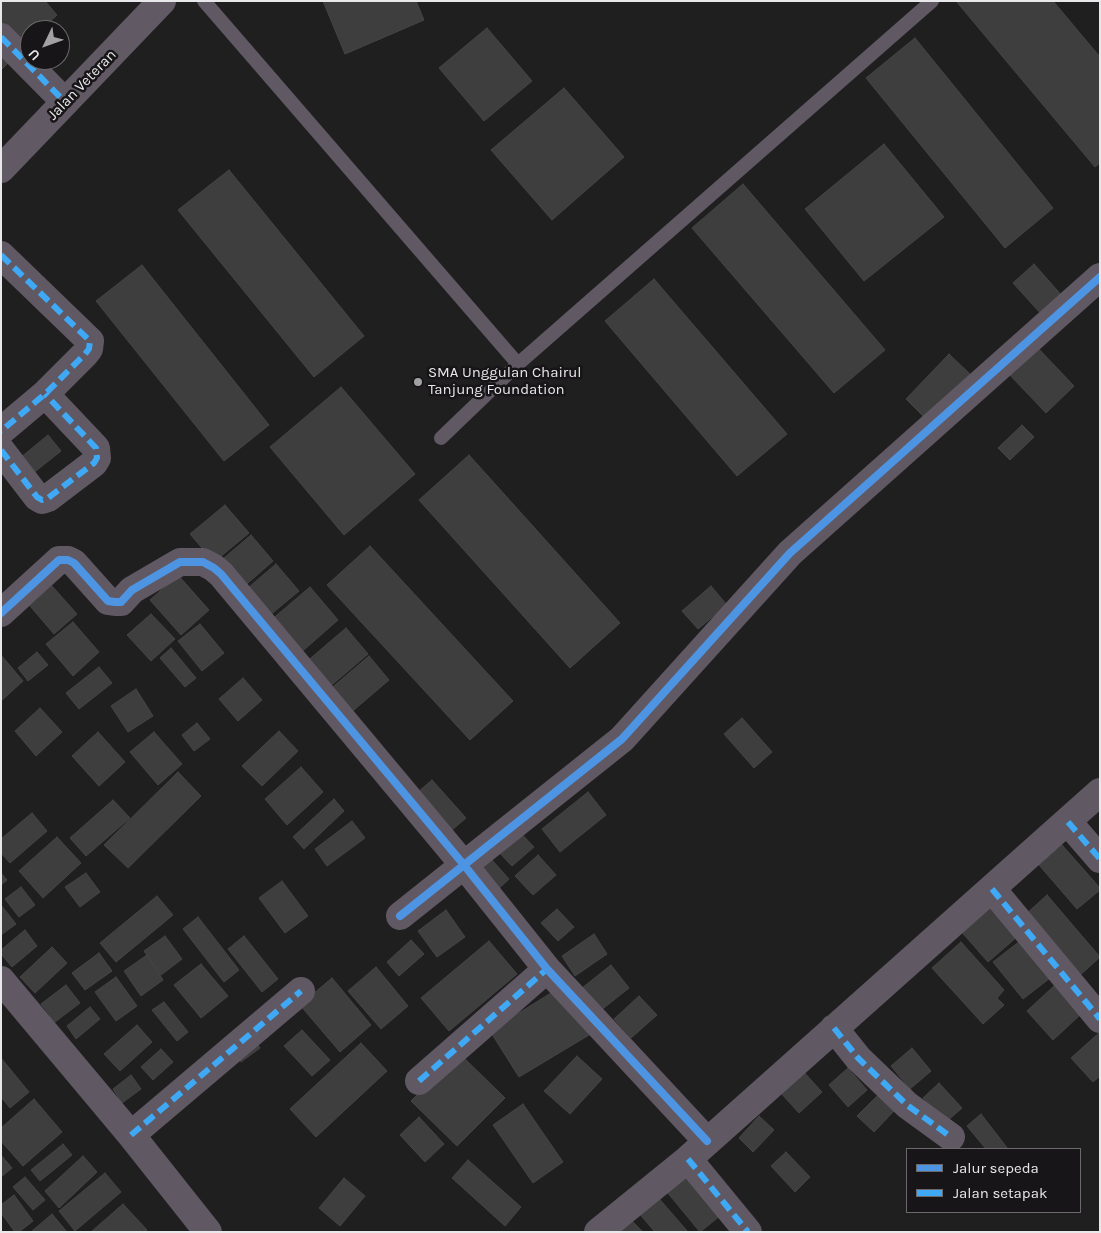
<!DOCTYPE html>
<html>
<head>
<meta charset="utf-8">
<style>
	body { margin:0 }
	#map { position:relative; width:1101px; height:1233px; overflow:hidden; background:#201f20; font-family:Karla,sans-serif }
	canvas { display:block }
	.frame { position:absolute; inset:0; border:2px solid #e8e7e9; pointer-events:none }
	.legend { position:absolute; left:906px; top:1148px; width:175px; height:65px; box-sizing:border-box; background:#171517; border:1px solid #6b696b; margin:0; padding:6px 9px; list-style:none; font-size:15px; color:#e8e7e9 }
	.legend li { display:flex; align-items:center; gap:10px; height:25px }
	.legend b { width:25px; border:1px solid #6b696b }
	.north { position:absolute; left:20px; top:20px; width:50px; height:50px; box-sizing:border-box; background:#171517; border:1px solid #6b696b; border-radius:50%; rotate:228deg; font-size:14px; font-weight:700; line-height:20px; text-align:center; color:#e8e7e9 }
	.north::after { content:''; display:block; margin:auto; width:18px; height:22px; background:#a2a1a3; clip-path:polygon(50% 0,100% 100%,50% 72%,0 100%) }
</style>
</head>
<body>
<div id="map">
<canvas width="1101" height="1233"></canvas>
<div class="frame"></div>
<ul class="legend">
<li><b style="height:6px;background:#4d94e3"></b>Jalur sepeda</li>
<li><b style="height:6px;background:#3fa9f5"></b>Jalan setapak</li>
</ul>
<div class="north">U</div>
</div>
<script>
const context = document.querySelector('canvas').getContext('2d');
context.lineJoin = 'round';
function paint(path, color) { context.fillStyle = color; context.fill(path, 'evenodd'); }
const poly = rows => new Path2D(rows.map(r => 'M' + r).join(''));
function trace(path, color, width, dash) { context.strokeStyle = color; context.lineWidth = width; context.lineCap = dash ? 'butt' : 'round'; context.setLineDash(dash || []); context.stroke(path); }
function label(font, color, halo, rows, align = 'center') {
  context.font = font + ' Karla,sans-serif'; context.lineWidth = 5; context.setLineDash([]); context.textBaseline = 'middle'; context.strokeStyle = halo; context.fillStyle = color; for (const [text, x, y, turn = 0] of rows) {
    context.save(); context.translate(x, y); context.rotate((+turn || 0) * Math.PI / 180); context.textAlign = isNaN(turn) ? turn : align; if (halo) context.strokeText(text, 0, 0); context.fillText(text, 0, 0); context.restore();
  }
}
const building = poly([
	[1,1,45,1,57,15,41,30,30,30,30,39,21,48,1,26,1,1],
	[323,1,416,1,424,20,345,54,323,1],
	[956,1,1053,1,1100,57,1100,163,1095,167,956,1],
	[487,28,532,81,484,121,439,68,487,28],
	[915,38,1053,208,1005,248,866,78,915,38],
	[1,54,9,62,1,70,1,54],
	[564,88,624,157,552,220,491,150,564,88],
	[884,144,944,217,864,281,805,209,884,144],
	[229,170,364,336,314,377,178,210,229,170],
	[743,184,885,350,834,393,692,228,743,184],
	[1034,264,1064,298,1043,316,1013,283,1034,264],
	[142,265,269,425,224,461,96,301,142,265],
	[654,279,787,434,737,476,605,321,654,279],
	[1036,346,1074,386,1046,413,1008,373,1036,346],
	[949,354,972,376,928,421,906,399,949,354],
	[341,387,415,474,344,535,270,447,341,387],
	[1022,425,1034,437,1010,460,998,448,1022,425],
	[48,435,61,451,27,478,14,463,48,435],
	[469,455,620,623,570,668,419,500,469,455],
	[225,505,249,533,214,562,190,534,225,505],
	[251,535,273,561,240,590,217,564,251,535],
	[370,546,513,701,470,740,327,585,370,546],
	[276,564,299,591,263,621,241,594,276,564],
	[178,575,209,610,181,635,150,600,178,575],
	[52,586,77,614,54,634,30,606,52,586],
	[711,586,727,605,698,629,682,611,711,586],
	[310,587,338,620,298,655,270,621,310,587],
	[151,614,175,639,151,661,127,635,151,614],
	[73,622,99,652,73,676,46,644,73,622],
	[200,624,224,653,202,671,178,641,200,624],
	[346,628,368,654,327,689,305,663,346,628],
	[171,648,196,678,185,687,160,658,171,648],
	[37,652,48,665,28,681,18,668,37,652],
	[1,655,23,681,1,701,1,655],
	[369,656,389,680,348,715,328,691,369,656],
	[99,667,112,683,79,709,66,693,99,667],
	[243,678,262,700,238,721,219,699,243,678],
	[136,689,153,716,128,732,111,706,136,689],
	[40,708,62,732,36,756,15,731,40,708],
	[742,718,772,752,754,768,724,734,742,718],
	[197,723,210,739,194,751,182,735,197,723],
	[279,731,298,751,262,786,242,766,279,731],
	[98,732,125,762,99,786,72,756,98,732],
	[154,732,182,764,158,785,130,752,154,732],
	[301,767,323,792,287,825,265,799,301,767],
	[178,772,201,796,128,868,104,845,178,772],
	[432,780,466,818,445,836,411,798,432,780],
	[588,792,606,815,560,852,542,829,588,792],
	[334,799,344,811,304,849,293,837,334,799],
	[113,800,130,818,86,856,70,838,113,800],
	[32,813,47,831,10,863,1,853,1,839,32,813],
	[352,821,365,838,327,866,315,849,352,821],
	[514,826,534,847,512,866,493,846,514,826],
	[57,837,81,863,43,898,19,871,57,837],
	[1062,845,1100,888,1100,890,1077,909,1039,865,1062,845],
	[484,851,509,879,493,894,468,866,484,851],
	[538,855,556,875,533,895,515,876,538,855],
	[1,873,7,880,1,885,1,873],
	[86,873,100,892,80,907,65,887,86,873],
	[282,881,308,916,285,933,259,898,282,881],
	[21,887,35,905,19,917,5,899,21,887],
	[1047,895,1100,957,1078,977,1025,915,1047,895],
	[157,896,173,915,116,962,100,943,157,896],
	[988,903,1018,936,988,962,959,929,988,903],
	[1,905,16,924,1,935,1,905],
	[557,909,574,927,558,941,541,923,557,909],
	[446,910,465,937,437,957,418,931,446,910],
	[198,917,239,970,224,982,183,929,198,917],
	[25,930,37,946,12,967,1,954,1,950,25,930],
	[594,934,607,954,575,976,562,956,594,934],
	[165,936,182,959,161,975,144,951,165,936],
	[244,936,278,979,262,992,228,949,244,936],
	[1024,938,1054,975,1023,999,993,962,1024,938],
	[411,940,424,954,399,976,387,962,411,940],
	[489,941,517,974,449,1031,421,998,489,941],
	[961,942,1004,990,997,998,1004,1005,983,1024,932,968,961,942],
	[52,947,67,963,35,993,20,977,52,947],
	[99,953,112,971,85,990,72,973,99,953],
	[147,955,163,980,141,996,124,971,147,955],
	[201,964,228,996,201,1018,174,985,201,964],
	[611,965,629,988,600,1011,582,988,611,965],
	[376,967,408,1006,381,1029,348,991,376,967],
	[116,977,137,1006,116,1021,95,992,116,977],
	[332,978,371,1025,340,1052,300,1005,332,978],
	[66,985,80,1003,55,1022,41,1004,66,985],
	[1054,986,1080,1015,1053,1040,1027,1011,1054,986],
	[559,988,589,1035,519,1077,490,1031,559,988],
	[639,996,657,1015,631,1038,614,1019,639,996],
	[164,1002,188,1032,177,1041,152,1010,164,1002],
	[90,1007,100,1019,76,1039,67,1026,90,1007],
	[137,1025,152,1042,120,1071,104,1054,137,1025],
	[302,1030,330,1060,312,1076,284,1046,302,1030],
	[1100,1032,1100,1076,1093,1082,1071,1058,1100,1032],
	[252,1037,260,1048,241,1062,233,1050,252,1037],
	[361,1043,387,1071,316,1137,290,1109,361,1043],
	[912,1048,931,1071,910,1089,891,1066,912,1048],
	[161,1049,173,1062,153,1080,141,1067,161,1049],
	[459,1053,505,1098,457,1146,411,1101,459,1053],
	[577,1056,602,1079,570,1114,544,1091,577,1056],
	[1,1058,29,1092,10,1108,1,1097,1,1058],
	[848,1068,867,1090,848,1107,829,1085,848,1068],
	[802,1070,822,1092,799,1113,779,1091,802,1070],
	[131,1075,141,1089,122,1103,113,1089,131,1075],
	[939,1083,962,1108,946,1122,923,1098,939,1083],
	[878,1095,894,1111,874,1132,857,1116,878,1095],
	[34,1099,62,1132,23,1166,1,1141,1,1128,34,1099],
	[523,1104,563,1162,533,1183,493,1125,523,1104],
	[981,1114,1008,1149,986,1149,967,1126,981,1114],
	[759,1116,774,1130,753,1152,739,1138,759,1116],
	[419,1117,444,1144,425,1162,400,1135,419,1117],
	[63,1144,72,1155,40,1181,31,1170,63,1144],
	[786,1152,810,1177,795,1192,771,1166,786,1152],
	[1,1155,12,1168,1,1177,1,1155],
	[83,1156,97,1172,59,1208,45,1191,83,1156],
	[468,1160,521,1207,505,1226,452,1178,468,1160],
	[105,1173,121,1192,75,1231,59,1211,105,1173],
	[687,1175,721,1215,700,1232,667,1192,687,1175],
	[25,1177,45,1200,33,1210,13,1187,25,1177],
	[344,1178,365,1196,340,1226,319,1208,344,1178],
	[14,1195,33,1221,19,1232,15,1232,1,1213,1,1205,14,1195],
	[656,1195,688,1232,655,1232,638,1212,656,1195],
	[123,1204,147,1230,145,1232,91,1232,123,1204],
	[52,1214,67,1232,31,1232,52,1214],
	[629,1218,643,1232,616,1232,629,1218]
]);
paint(building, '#3e3e3e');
trace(building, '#464546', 1);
trace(poly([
	[204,1,518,364,932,1],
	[441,438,518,364]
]), '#605863', 14);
trace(poly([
	[1,37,65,102],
	[1,255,90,341,89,349,85,354,45,394,1,431],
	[1,450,37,497,42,500,48,498,94,463,97,458,96,448,45,394],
	[1,613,59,560,68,560,74,563,108,601,115,602,121,602,132,590,180,562,203,562,214,568,221,574,464,865,547,969,707,1141],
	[1068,822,1100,859],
	[992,889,1100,1019],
	[400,916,622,739,790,553,1100,277],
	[1,980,131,1135,208,1232],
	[834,1028,858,1058,907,1105,951,1137],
	[419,1081,547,969],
	[131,1135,301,991],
	[688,1159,748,1232],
	[598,1232,688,1159,1100,792]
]), '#605863', 28);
trace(poly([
	[1,169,162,1]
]), '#615964', 28);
trace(poly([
	[1,37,65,102],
	[1,255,90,341,89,349,85,354,45,394,1,431],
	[1,450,37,497,42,500,48,498,94,463,97,458,96,448,45,394],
	[1068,822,1100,859],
	[992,889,1100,1019],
	[834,1028,858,1058,907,1105,951,1137],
	[419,1081,547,969],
	[131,1135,301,991],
	[688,1159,748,1232]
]), '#3fa9f5', 6, [12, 6]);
trace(poly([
	[1,613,59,560,68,560,74,563,108,601,115,602,121,602,132,590,180,562,203,562,214,568,221,574,464,865,547,969,707,1141],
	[400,916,622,739,790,553,1100,277]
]), '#4d94e3', 8);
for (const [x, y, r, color] of [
	[418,382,5,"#a2a1a3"]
]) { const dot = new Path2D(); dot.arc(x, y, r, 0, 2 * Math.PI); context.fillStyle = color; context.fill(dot); trace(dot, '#171517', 2); }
label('15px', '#e8e7e9', '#171517', [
	["Jalan Veteran",82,85,-46]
]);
label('15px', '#e8e7e9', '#171517', [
	["SMA Unggulan Chairul",428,373],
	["Tanjung Foundation",428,390]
], 'left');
</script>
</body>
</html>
